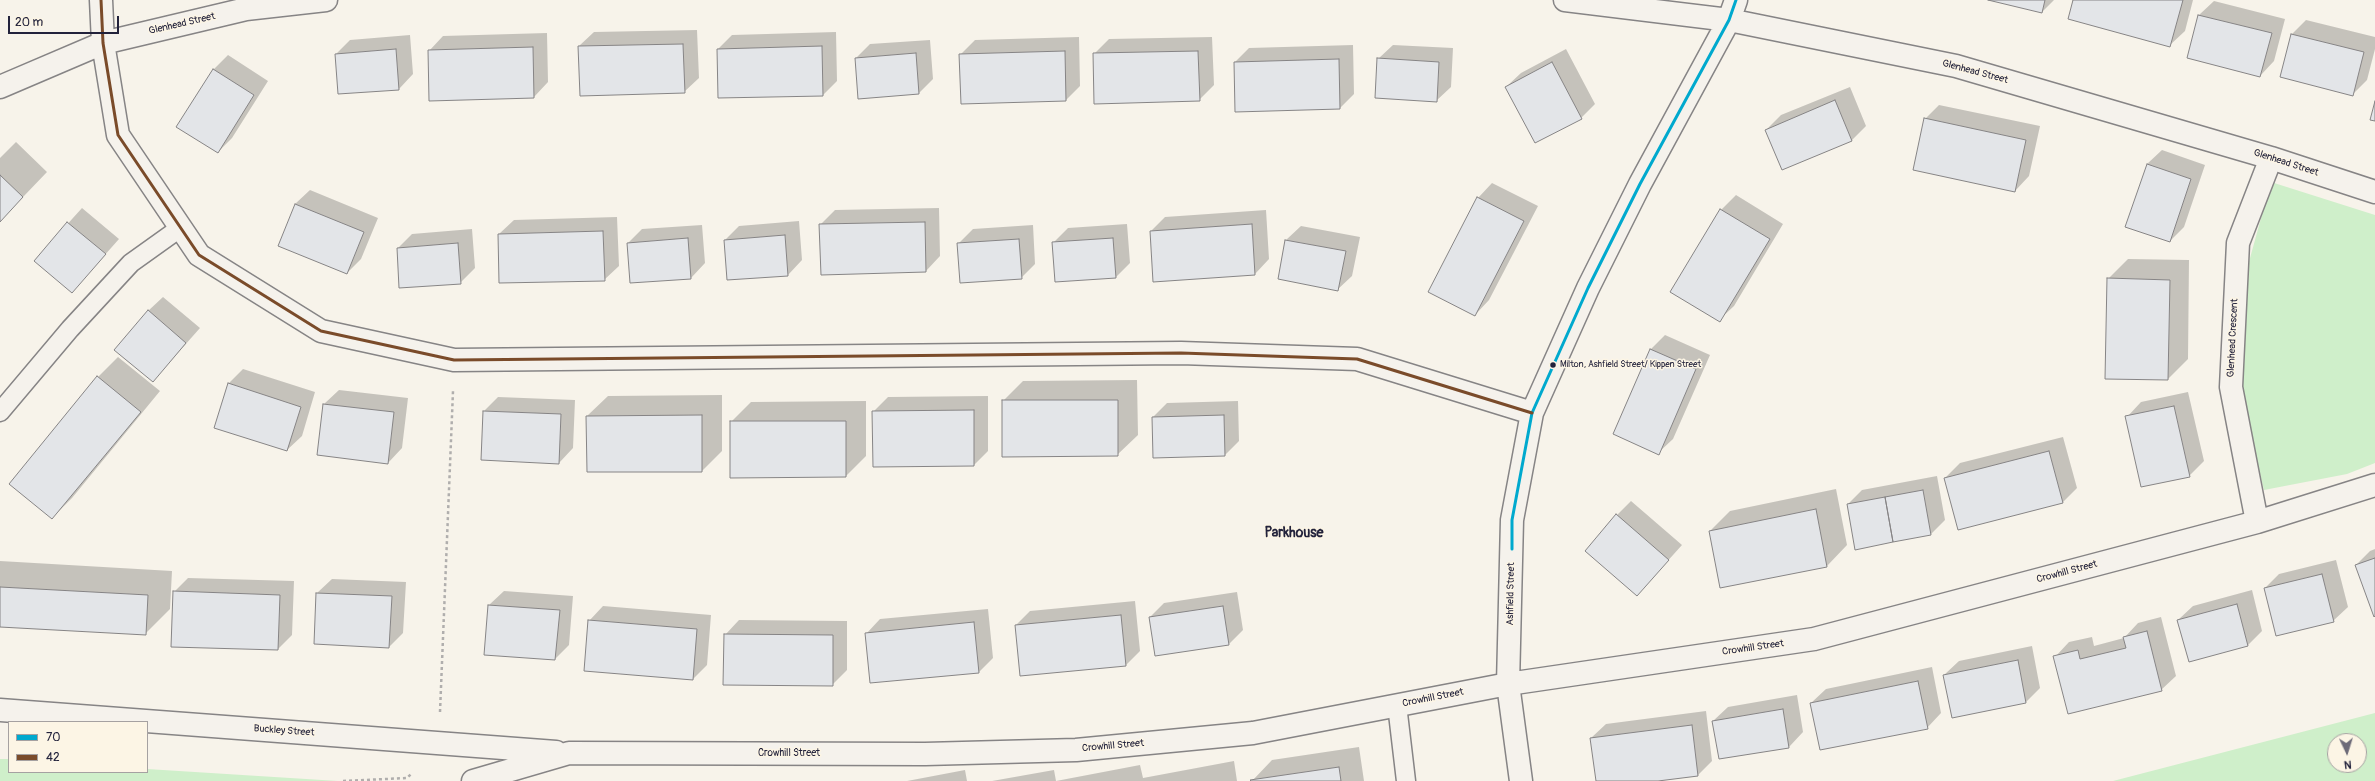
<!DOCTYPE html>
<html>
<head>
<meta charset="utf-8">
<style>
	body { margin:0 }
	#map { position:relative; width:2375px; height:781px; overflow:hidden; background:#f7f3ea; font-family:Pangolin,sans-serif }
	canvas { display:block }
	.legend { position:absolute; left:8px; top:721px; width:140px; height:52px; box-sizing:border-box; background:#fcf5e5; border:1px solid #a5a1a1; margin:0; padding:5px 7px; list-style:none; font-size:12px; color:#22223b }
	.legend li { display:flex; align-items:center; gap:8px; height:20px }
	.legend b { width:20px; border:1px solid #a5a1a1 }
	.north { position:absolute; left:2327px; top:733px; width:40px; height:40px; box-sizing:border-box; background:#fcf5e5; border:1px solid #a5a1a1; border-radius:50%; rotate:176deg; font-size:11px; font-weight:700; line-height:16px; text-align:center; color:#22223b }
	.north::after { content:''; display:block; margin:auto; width:14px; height:18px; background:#6d6b78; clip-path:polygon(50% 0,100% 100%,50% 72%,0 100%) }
	.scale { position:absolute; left:8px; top:16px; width:111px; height:18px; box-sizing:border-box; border:2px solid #22223b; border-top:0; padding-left:5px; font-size:12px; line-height:14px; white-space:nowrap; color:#22223b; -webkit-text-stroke:3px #fcf5e5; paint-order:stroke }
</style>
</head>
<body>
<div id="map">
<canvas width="2375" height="781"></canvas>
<ul class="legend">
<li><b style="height:5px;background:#00a9ce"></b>70</li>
<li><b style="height:5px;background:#7a4b2a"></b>42</li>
</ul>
<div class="north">N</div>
<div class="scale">20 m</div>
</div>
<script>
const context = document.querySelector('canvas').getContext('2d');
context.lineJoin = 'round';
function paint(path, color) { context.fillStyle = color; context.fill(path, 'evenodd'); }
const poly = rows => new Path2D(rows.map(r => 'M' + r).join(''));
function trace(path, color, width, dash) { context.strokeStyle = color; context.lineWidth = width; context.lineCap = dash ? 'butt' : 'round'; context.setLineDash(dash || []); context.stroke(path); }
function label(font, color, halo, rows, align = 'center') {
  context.font = font + ' Pangolin,sans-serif'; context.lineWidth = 3; context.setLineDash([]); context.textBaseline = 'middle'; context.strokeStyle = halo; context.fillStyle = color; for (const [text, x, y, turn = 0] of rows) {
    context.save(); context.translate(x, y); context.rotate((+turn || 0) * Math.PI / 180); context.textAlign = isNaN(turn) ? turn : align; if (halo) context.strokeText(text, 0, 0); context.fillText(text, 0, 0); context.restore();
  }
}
paint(poly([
	[2271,182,2375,215,2375,463,2347,474,2264,490,2240,393,2247,269],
	[2375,713,2375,781,2113,781],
	[2335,741,2359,741,2359,765,2335,765],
	[0,759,9,759,9,772,147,772,147,769,338,781,0,781]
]), '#cfefca');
paint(poly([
	[1992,0,2054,0,2042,12],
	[2074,0,2193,0,2185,31,2170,45],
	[2214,1,2285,19,2274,61,2260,76,2188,58,2199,15],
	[2306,20,2375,37,2375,49,2367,80,2352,95,2292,34],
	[697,30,699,78,684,92,579,46,594,32],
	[836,32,837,81,823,95,718,49,732,35],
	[547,33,548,82,534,97,429,51,443,36],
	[410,35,413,74,399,89,336,54,350,40],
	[1079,37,1080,86,1066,100,960,55,975,40],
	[1212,37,1214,85,1199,100,1094,54,1109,39],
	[930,40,933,79,919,93,856,58,870,44],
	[1353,45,1354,94,1340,108,1235,62,1249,48],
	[1393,45,1453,48,1451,87,1436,101,1378,59],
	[1566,49,1595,104,1581,118,1506,87,1521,73],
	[228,55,268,81,232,138,218,152,213,70],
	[1850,87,1866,126,1852,140,1783,169,1766,130,1781,115],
	[1939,105,2040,126,2029,176,2015,191,1925,119],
	[16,142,47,172,0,221,0,158],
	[2162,150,2205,165,2184,227,2170,241,2147,164],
	[1492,183,1538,206,1489,300,1475,315,1478,198],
	[310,190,378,218,361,259,347,273,295,204],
	[1736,195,1783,224,1734,306,1719,320,1721,210],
	[82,208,119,239,72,292,35,260],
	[939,208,940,256,926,271,820,225,835,210],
	[1266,210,1269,259,1255,274,1151,231,1165,217],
	[617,217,619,266,604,280,499,234,514,220],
	[799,221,802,260,788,275,725,240,739,226],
	[1127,224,1130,263,1116,277,1053,243,1068,228],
	[702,225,705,263,691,278,628,243,642,229],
	[1033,225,1035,264,1021,278,959,243,973,229],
	[1301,226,1360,237,1352,276,1337,290,1279,278,1286,240],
	[472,229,475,268,460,283,398,248,412,234],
	[2128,259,2189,260,2188,359,2168,379,2108,279],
	[163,297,200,328,153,381,148,311],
	[1665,335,1710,355,1673,439,1658,453,1651,349],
	[118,357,160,391,72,498,52,518,98,377],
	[243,369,315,392,302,436,287,450,228,384],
	[1137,380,1138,435,1117,455,1003,401,1023,381],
	[339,390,408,398,402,448,388,463,324,404],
	[2188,392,2204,461,2189,476,2127,417,2141,402],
	[722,395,722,451,702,471,588,471,587,416,608,396],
	[988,396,988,451,974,465,874,411,888,397],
	[498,397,575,400,573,448,559,463,484,411],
	[866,401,866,456,846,476,731,422,751,402],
	[1238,401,1239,441,1225,455,1153,417,1167,403],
	[2063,437,2077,488,2062,503,1945,478,1960,463],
	[1937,476,1945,520,1931,534,1848,504,1862,490],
	[1836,489,1847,545,1827,566,1710,531,1730,511],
	[1631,501,1682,545,1637,595,1617,515],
	[2375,549,2375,615,2356,565,2370,551],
	[2336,560,2348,607,2333,621,2265,588,2279,574],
	[0,561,172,571,170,609,145,634,0,626],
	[188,578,294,581,292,635,278,649,174,592],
	[332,579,406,582,403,633,389,647,315,643,317,593],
	[2252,590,2262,631,2248,645,2189,661,2178,620,2193,606],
	[504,591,573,596,569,645,555,659,489,605],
	[1237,592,1243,630,1229,644,1150,617,1164,603],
	[1135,601,1140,651,1126,665,1016,625,1030,611],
	[603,606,711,615,707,665,693,679,589,621],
	[988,609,993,658,979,672,866,634,880,619],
	[2161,617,2176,676,2161,690,2055,657,2069,642,2092,637,2094,646,2124,638,2138,623],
	[739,620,847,621,847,670,832,685,725,635],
	[2032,646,2040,688,2026,702,1952,716,1944,675,1959,661],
	[1932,667,1941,713,1927,728,1811,703,1826,689],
	[1797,695,1803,732,1789,747,1713,721,1728,707],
	[1706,711,1712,761,1698,775,1650,781,1597,781,1591,738,1606,724],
	[1359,747,1364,781,1252,781,1272,760],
	[1234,761,1237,781,992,781,1054,770,1056,781,1140,765,1143,778],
	[965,770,967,781,907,781]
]), '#0003');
const building = poly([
	[1988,0,2045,0,2042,13,1988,0],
	[2073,0,2183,0,2170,47,2068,19,2073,0],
	[2198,15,2272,33,2260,77,2187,58,2198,15],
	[2291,34,2364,52,2353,96,2280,77,2291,34],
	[683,44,685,93,580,96,578,46,683,44],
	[822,46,823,96,718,98,717,49,822,46],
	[533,47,534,98,429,101,428,50,533,47],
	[396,49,399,90,338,94,335,54,396,49],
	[1065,51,1066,101,961,104,959,54,1065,51],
	[1198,51,1200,101,1094,104,1093,53,1198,51],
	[916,53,919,94,858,99,855,58,916,53],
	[1377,58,1439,62,1437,102,1375,98,1377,58],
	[1339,59,1340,109,1235,112,1234,62,1339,59],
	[1552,62,1582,119,1535,143,1505,87,1552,62],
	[213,69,254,95,218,153,176,127,213,69],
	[1835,100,1852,141,1782,170,1765,130,1835,100],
	[2375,101,2375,121,2370,120,2375,101],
	[1924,118,2026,140,2015,192,1913,170,1924,118],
	[2147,164,2191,179,2170,242,2125,227,2147,164],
	[0,175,23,197,0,222,0,175],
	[1477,197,1524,221,1475,316,1428,292,1477,197],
	[295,204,364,232,347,274,278,246,295,204],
	[1720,209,1770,239,1720,322,1670,292,1720,209],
	[67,222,106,254,72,293,34,261,67,222],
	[925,222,926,272,821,275,819,224,925,222],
	[1252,224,1255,275,1153,282,1150,231,1252,224],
	[603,231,605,281,499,283,498,234,603,231],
	[785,235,788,276,727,280,724,240,785,235],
	[688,238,691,279,630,283,627,243,688,238],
	[1113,238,1116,278,1055,282,1052,242,1113,238],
	[1019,239,1022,279,960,283,957,243,1019,239],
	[1285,240,1346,251,1338,291,1278,279,1285,240],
	[458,243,461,284,399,288,397,248,458,243],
	[2107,278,2170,280,2168,380,2105,379,2107,278],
	[148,310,186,343,153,382,114,350,148,310],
	[1650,349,1696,369,1659,455,1613,434,1650,349],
	[97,376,141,412,52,519,9,484,97,376],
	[228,383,301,407,287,451,214,428,228,383],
	[1002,400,1118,400,1118,456,1002,457,1002,400],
	[323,404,394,412,388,464,317,455,323,404],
	[2174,406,2190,477,2141,487,2125,416,2174,406],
	[974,410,974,466,873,467,872,411,974,410],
	[483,411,561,414,559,464,481,460,483,411],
	[702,415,702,472,587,472,586,416,702,415],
	[1224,415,1225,456,1153,458,1152,417,1224,415],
	[730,421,846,421,846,477,730,478,730,421],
	[2049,451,2063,503,1958,530,1944,478,2049,451],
	[1923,490,1931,535,1893,542,1885,497,1923,490],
	[1885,497,1893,542,1855,550,1847,504,1885,497],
	[1816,509,1827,567,1720,588,1709,531,1816,509],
	[1616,514,1669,560,1637,596,1585,551,1616,514],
	[2375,558,2375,616,2374,617,2355,565,2375,558],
	[2322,574,2334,622,2276,636,2264,588,2322,574],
	[0,587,148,595,146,635,0,627,0,587],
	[173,591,280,595,278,650,171,647,173,591],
	[316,593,392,596,389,648,314,644,316,593],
	[2237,604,2248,646,2189,662,2177,620,2237,604],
	[488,605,560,610,555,660,484,655,488,605],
	[1223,606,1229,645,1155,656,1149,617,1223,606],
	[1121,615,1126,666,1020,676,1015,625,1121,615],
	[588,620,697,629,693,680,584,671,588,620],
	[974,622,979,673,870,683,865,633,974,622],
	[2147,631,2162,691,2068,714,2053,656,2078,650,2080,659,2126,648,2123,637,2147,631],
	[724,634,833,635,833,686,723,685,724,634],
	[2018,660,2026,703,1952,718,1943,675,2018,660],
	[1918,681,1928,729,1820,750,1810,703,1918,681],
	[1783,709,1789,748,1719,759,1712,721,1783,709],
	[1692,725,1698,776,1658,781,1596,781,1590,738,1692,725],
	[1339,767,1341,781,1251,781,1250,780,1339,767]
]);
paint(building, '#e3e5e8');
trace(building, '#868485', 1);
const lane = poly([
	[0,412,70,329,131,263,180,228],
	[1397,705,1406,781]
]);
const street = poly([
	[101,0,103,43,118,135,199,255,321,331,454,360,1181,353,1357,359,1532,413],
	[1565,0,1729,20,1956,66,2271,158,2375,192],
	[0,87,103,43,246,9,326,0],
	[2257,522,2231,387,2238,243,2271,158],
	[0,710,556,752],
	[473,781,569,753,925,754,1076,750,1253,733,1508,684,1814,639,2257,522,2375,485],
	[1521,781,1508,684,1512,520,1532,413,1588,288,1640,184,1729,20,1736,0]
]);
trace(lane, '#868485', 21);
trace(street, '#868485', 25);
trace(poly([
	[440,712,453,391],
	[343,781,407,778,412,773]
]), '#b0aead', 2.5, [3, 3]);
trace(lane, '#f5f2ec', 18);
trace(street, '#f5f2ec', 22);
trace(poly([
	[1512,549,1512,520,1532,413,1588,288,1640,184,1729,20,1736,0]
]), '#00a9ce', 3);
trace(poly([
	[101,0,103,43,118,135,199,255,321,331,454,360,1181,353,1357,359,1532,413]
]), '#7a4b2a', 3);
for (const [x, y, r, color] of [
	[1553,365,3.5,"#22223b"]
]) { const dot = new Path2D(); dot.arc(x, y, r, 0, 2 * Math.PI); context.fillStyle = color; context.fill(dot); trace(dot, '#fcf5e5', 1.5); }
label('9px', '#22223b', '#fcf5e5', [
	["Milton, Ashfield Street/ Kippen Street",1560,365]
], 'left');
label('10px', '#22223b', '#fcf5e5', [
	["Glenhead Street",182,24,-13],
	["Glenhead Street",1975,72,15],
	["Glenhead Street",2286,163,18],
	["Glenhead Crescent",2233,338,-87],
	["Crowhill Street",2067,572,-15],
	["Ashfield Street",1511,594,-89],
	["Crowhill Street",1753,648,-8],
	["Crowhill Street",1433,698,-11],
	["Buckley Street",284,731,4],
	["Crowhill Street",1113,746,-5],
	["Crowhill Street",789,753]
]);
label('bold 14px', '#22223b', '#fcf5e5', [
	["Parkhouse",1294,533]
]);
</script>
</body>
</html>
